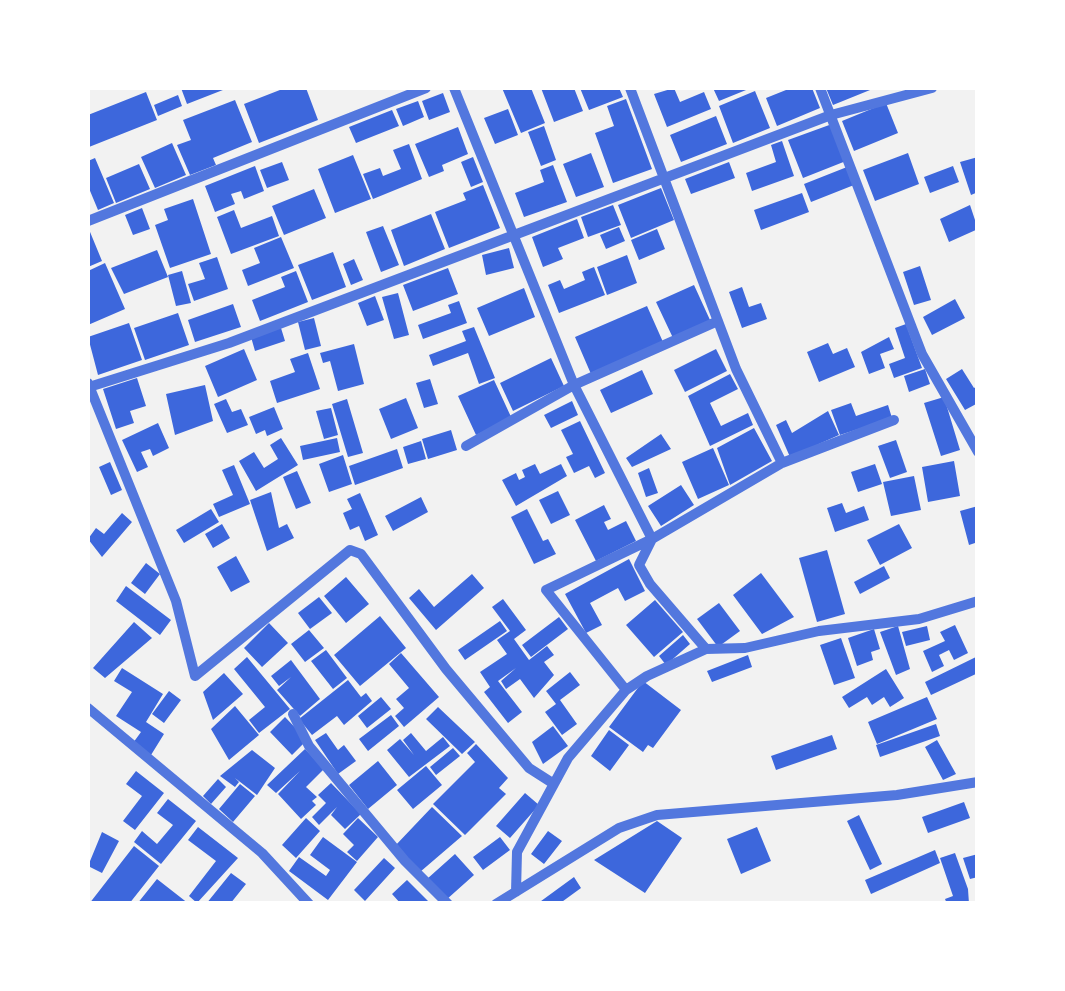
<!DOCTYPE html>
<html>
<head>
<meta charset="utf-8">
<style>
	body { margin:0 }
	#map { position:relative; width:1065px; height:991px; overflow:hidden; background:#f2f2f2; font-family:"Alegreya Sans",sans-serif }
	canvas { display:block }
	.frame { position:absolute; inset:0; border:90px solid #fff; pointer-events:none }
</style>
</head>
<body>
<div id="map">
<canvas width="1065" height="991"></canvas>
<div class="frame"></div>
</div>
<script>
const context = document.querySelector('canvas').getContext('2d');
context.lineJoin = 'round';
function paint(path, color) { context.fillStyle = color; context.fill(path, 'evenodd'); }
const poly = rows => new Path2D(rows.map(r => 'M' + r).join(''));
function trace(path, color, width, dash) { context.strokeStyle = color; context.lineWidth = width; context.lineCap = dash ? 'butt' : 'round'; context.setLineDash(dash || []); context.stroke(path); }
paint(poly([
	[181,88,228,88,187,104],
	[285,88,306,88,318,120,259,143,244,104],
	[502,88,531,88,545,123,521,133],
	[541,88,574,88,583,111,554,122],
	[580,88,619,88,623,97,589,110],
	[674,88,680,102,704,92,711,109,667,127,654,94],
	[713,88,751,88,719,101],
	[791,88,812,88,820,108,777,126,766,98],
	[826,88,875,88,833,105],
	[755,91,770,128,733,143,719,106],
	[146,92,157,120,89,147,88,115],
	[443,93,450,112,429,120,422,101],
	[178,95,182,106,158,116,154,105],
	[626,99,652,169,613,183,595,133,614,126,607,106],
	[235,100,252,142,213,158,216,165,190,175,177,145,191,140,183,120],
	[418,101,424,117,403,126,396,109],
	[886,103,898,133,854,151,842,121],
	[508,109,518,135,495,144,484,118],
	[392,110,399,126,356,143,349,127],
	[716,116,727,144,681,162,670,135],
	[832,124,846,161,803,178,788,140],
	[544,126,556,160,541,166,528,132],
	[458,127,468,154,442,165,444,171,429,177,415,144],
	[782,141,794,176,752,191,746,173,776,162,771,145],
	[172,143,186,175,155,188,141,157],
	[409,144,422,179,373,199,363,174,380,168,383,176,401,169,393,150],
	[591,153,604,187,576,197,563,164],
	[908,153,919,184,875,201,863,170],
	[353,155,371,199,335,213,318,169],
	[473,157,483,182,471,187,461,162],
	[978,157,978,192,971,195,960,162],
	[95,158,114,203,98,210,88,186,88,161],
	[282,162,289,180,267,188,260,170],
	[729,162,735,178,691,194,685,179],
	[139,164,150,189,116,203,106,178],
	[553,165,567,202,524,217,515,193,544,182,540,170],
	[255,166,264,191,244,199,241,191,231,194,235,204,215,212,205,186],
	[953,166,959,182,930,193,924,177],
	[847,167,854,185,811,202,804,184],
	[483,185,500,228,449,248,435,212,466,200,463,193],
	[661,188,674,220,631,238,618,205],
	[314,189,326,218,284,235,272,206],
	[802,193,809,212,761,230,754,210],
	[193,199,211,254,170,268,155,225,168,220,164,209],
	[613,205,621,225,588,237,581,217],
	[970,205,978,229,949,242,940,219],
	[142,208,150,229,133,235,125,215],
	[234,210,241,228,272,216,279,236,231,254,217,217],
	[431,214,445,249,404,266,391,230],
	[577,219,584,238,558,248,563,259,543,267,532,237],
	[383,226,399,265,381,272,366,232],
	[88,227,102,261,88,267],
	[619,227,625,241,606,249,600,235],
	[657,229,665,249,639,260,631,240],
	[281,237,294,268,248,286,242,270,260,263,254,248],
	[509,248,514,268,486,275,482,255],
	[157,250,168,277,124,294,111,268],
	[333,252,346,287,312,300,298,265],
	[627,255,637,283,607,295,597,267],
	[217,257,228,289,194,301,188,284,205,279,199,263],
	[354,259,363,280,351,285,343,264],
	[105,263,125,309,88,325,88,271],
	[920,266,931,300,914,305,903,272],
	[594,267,605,295,559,313,548,285,560,280,564,289,585,280,582,272],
	[448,268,458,294,413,311,403,285],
	[182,271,191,303,176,306,168,275],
	[296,271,308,302,260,321,252,300,285,287,281,277],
	[694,285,710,320,673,338,656,302],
	[742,287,749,307,761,303,767,319,742,328,729,292],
	[524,288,535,317,489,336,477,308],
	[398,293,409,335,394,339,382,297],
	[375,296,384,320,367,326,358,303],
	[955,299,965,318,932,335,923,317],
	[459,301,467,323,423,339,418,325,451,313,448,305],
	[233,304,241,327,195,342,188,320],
	[647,306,663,342,591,374,575,337],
	[178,313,189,345,145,360,134,328],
	[314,318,321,346,305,350,298,322],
	[129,323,142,360,98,375,88,337],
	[906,324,922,368,894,378,889,364,905,358,895,328],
	[474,327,495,378,479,384,468,353,433,366,429,355,466,341,462,331],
	[281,328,285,341,255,351,251,337],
	[889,337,894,349,880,354,885,368,869,374,861,352],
	[828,343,833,354,847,348,855,367,819,382,807,352],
	[354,344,364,384,338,391,330,361,323,363,320,353],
	[244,349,257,380,218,397,205,366],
	[716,349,727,371,685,392,674,370],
	[308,353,320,389,277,403,270,381,295,372,290,359],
	[551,358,564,386,513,411,500,383],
	[925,369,930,384,909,392,904,376],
	[962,369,974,388,978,386,978,403,965,410,946,379],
	[642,370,653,394,611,413,600,390],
	[730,374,738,389,710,403,721,426,748,413,753,425,710,446,688,396],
	[137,378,146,406,130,411,134,423,116,429,103,389],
	[430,379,438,404,424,408,416,383],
	[494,380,512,419,476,435,458,396],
	[205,385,213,421,175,435,166,394],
	[944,397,960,450,941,456,924,403],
	[406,398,418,428,391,439,379,409],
	[226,399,232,412,241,409,248,425,227,433,214,404],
	[347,399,363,453,348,457,332,404],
	[572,401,578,415,551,428,544,415],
	[851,403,856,416,888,405,892,418,840,435,831,410],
	[274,407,283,429,267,436,265,430,256,434,249,417],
	[331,408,338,435,324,439,316,411],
	[828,411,839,435,790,457,776,425,786,420,792,433],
	[580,421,605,473,595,478,589,466,574,473,566,457,573,454,561,430],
	[158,423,169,448,153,456,150,449,141,452,148,467,137,472,122,440],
	[754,428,772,461,730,485,717,448],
	[451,430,457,450,428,459,422,439],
	[661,434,671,449,632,467,626,458],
	[281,438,298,465,256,491,239,461,254,452,264,468,278,459,270,445],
	[337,438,340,452,303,460,300,446],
	[896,440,907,472,890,478,878,446],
	[421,441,426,459,408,464,403,447],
	[713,448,729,485,698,499,682,462],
	[397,449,403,468,355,485,349,466],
	[343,455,352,484,329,492,319,464],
	[954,461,960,496,928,502,922,467],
	[110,462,122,490,111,495,99,467],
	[535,464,540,474,561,464,567,476,516,506,502,480,516,473,519,480,525,477,522,470],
	[875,464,882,484,858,492,851,472],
	[234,465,250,504,219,517,213,504,233,495,222,470],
	[649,468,658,493,646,497,638,473],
	[297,471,311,503,296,509,283,477],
	[914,476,921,510,891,516,883,482],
	[681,485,694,505,661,526,648,506],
	[558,491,570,515,551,524,539,500],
	[271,492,279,528,287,524,294,538,267,551,250,500],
	[360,493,378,535,365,541,359,526,350,530,343,513,352,509,347,499],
	[421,497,428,512,393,531,385,516],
	[842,503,846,513,864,506,869,520,835,532,827,508],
	[604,505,611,519,604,522,608,530,626,521,636,541,596,561,575,520],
	[978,506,978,542,969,545,960,511],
	[211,509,219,522,184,543,176,530],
	[527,509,543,541,548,539,556,554,534,564,511,517],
	[122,513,132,522,102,557,88,539,96,528,104,534],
	[222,524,230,538,213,548,205,534],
	[899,524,912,548,880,565,867,540],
	[827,550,845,614,817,622,799,558],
	[236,556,250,582,231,592,217,567],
	[629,559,645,591,625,601,618,588,590,603,602,625,586,633,565,594],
	[146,563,160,574,145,594,131,583],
	[884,566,890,578,860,594,854,582],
	[761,573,794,617,762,634,733,595],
	[472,574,484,588,436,630,409,598,419,589,434,607],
	[346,577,369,604,346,623,324,596],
	[126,586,171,620,160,635,116,601],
	[319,597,332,613,310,629,298,613],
	[503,599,526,630,514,639,529,660,547,646,554,655,544,662,554,675,534,698,520,679,506,689,501,681,516,668,498,681,522,712,508,723,484,692,490,687,480,672,507,654,497,640,510,631,492,607],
	[655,600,683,632,654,657,626,625],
	[719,603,740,631,718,647,697,619],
	[380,616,406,648,360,686,334,655],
	[559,617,568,629,531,657,522,645],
	[500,621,507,631,465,660,458,650],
	[134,622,152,638,105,678,93,668],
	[269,623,288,643,262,667,244,648],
	[955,625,968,653,954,660,949,650,939,655,944,666,932,672,923,651,945,641,940,632],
	[898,626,910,669,896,675,880,632],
	[927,626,930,640,906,646,902,632],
	[874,629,880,649,871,652,873,660,857,666,848,638],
	[309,630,324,648,305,662,291,644],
	[683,635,690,644,666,665,659,656],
	[841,638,855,678,834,685,820,645],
	[326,650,347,678,333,689,311,661],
	[401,653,439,697,404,727,395,716,404,708,396,699,409,688,389,664],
	[748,655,752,667,712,682,707,671],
	[978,656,978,673,931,695,925,682],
	[247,657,290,709,259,733,249,720,265,707,234,669],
	[291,660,320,699,300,716,277,690,291,677,279,686,271,676],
	[122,668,163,694,146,722,164,734,151,755,133,743,141,732,116,716,132,692,114,681],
	[886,669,904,698,890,707,884,697,872,705,867,697,849,708,842,697],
	[570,672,580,685,560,700,577,724,562,735,545,712,556,704,546,691],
	[224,673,243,694,213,720,203,692],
	[348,680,361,697,366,693,372,701,344,725,337,716,312,735,299,719],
	[643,681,681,710,653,748,648,745,643,752,609,727],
	[169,691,181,700,164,723,152,714],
	[381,697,391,709,367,728,358,716],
	[927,697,937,719,877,744,868,722],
	[235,706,259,735,229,760,211,729],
	[438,707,475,742,462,754,426,719],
	[391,715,399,726,368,751,359,739],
	[285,717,307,740,292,755,270,732],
	[936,724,940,736,880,757,876,745],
	[553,726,568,746,543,764,532,742],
	[609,730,629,745,610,771,591,756],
	[326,733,338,750,344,745,356,761,338,774,315,740],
	[411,733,426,751,443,737,450,746,409,777,387,750,400,739,414,755,403,740],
	[832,735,837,749,776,770,771,756],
	[937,740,956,774,943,780,925,747],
	[476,744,508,778,499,788,506,794,465,835,433,804,475,762,467,753],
	[453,748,460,756,436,775,430,767],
	[305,749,324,769,306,787,317,797,312,801,316,805,301,819,278,794,300,771,276,793,267,785],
	[252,750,275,768,257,795,235,778,239,782,235,787,220,776],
	[378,761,397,785,368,809,349,785],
	[426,766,442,785,413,809,397,790],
	[136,771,164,793,135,830,123,821,142,796,126,784],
	[218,779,226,787,211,804,203,796],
	[331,783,361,814,345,829,331,815,337,807,319,825,312,817,326,803,318,795],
	[240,784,255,796,233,822,219,809],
	[525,793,539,805,510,838,496,826],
	[168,799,196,821,161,864,134,842,142,831,157,844,173,825,157,813],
	[964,802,970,818,928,833,922,817],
	[432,807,462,836,420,872,394,847],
	[859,815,882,864,870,870,847,821],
	[306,818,320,831,296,858,282,845],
	[358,818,378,837,357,861,347,852,354,845,343,834],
	[657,821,682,838,645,893,594,860],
	[198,827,238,858,197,903,189,896,216,861,188,840],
	[757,827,771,861,741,874,727,839],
	[548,831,562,841,544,864,531,854],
	[102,832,119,841,102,873,88,866],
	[323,837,357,862,328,900,289,871,299,857,326,876,330,870,310,855],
	[500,837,510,850,483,870,473,857],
	[134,846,159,866,129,904,89,904],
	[935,850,940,863,871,894,865,880],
	[955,853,968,889,969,904,947,904,945,899,953,896,940,858],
	[455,854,474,875,446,900,427,879],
	[978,854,978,877,970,879,963,858],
	[384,858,395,868,365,901,354,890],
	[231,873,246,884,230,904,206,904],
	[574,877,581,888,559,904,537,904],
	[157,879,189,904,137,904],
	[407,880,431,904,401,904,392,894]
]), '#3d67dc');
trace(poly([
	[454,88,574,385,652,539,639,565,650,584,706,649],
	[630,88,736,369,782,463,894,420],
	[820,88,922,354,978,452],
	[88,221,426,88],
	[88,383,176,601,195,676,350,550,361,554,446,669,529,768,554,784],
	[89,387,229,343,831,115,932,88],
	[466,446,574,385,718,321],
	[626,690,546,590,652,539,782,463],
	[88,708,262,853,309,904],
	[293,714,309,746,405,861,448,904],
	[516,892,517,852,568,758,626,690,647,676,706,649,745,648,819,631,919,619,978,601],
	[496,904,619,828,657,815,897,795,978,782]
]), '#5277de', 10);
</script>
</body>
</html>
